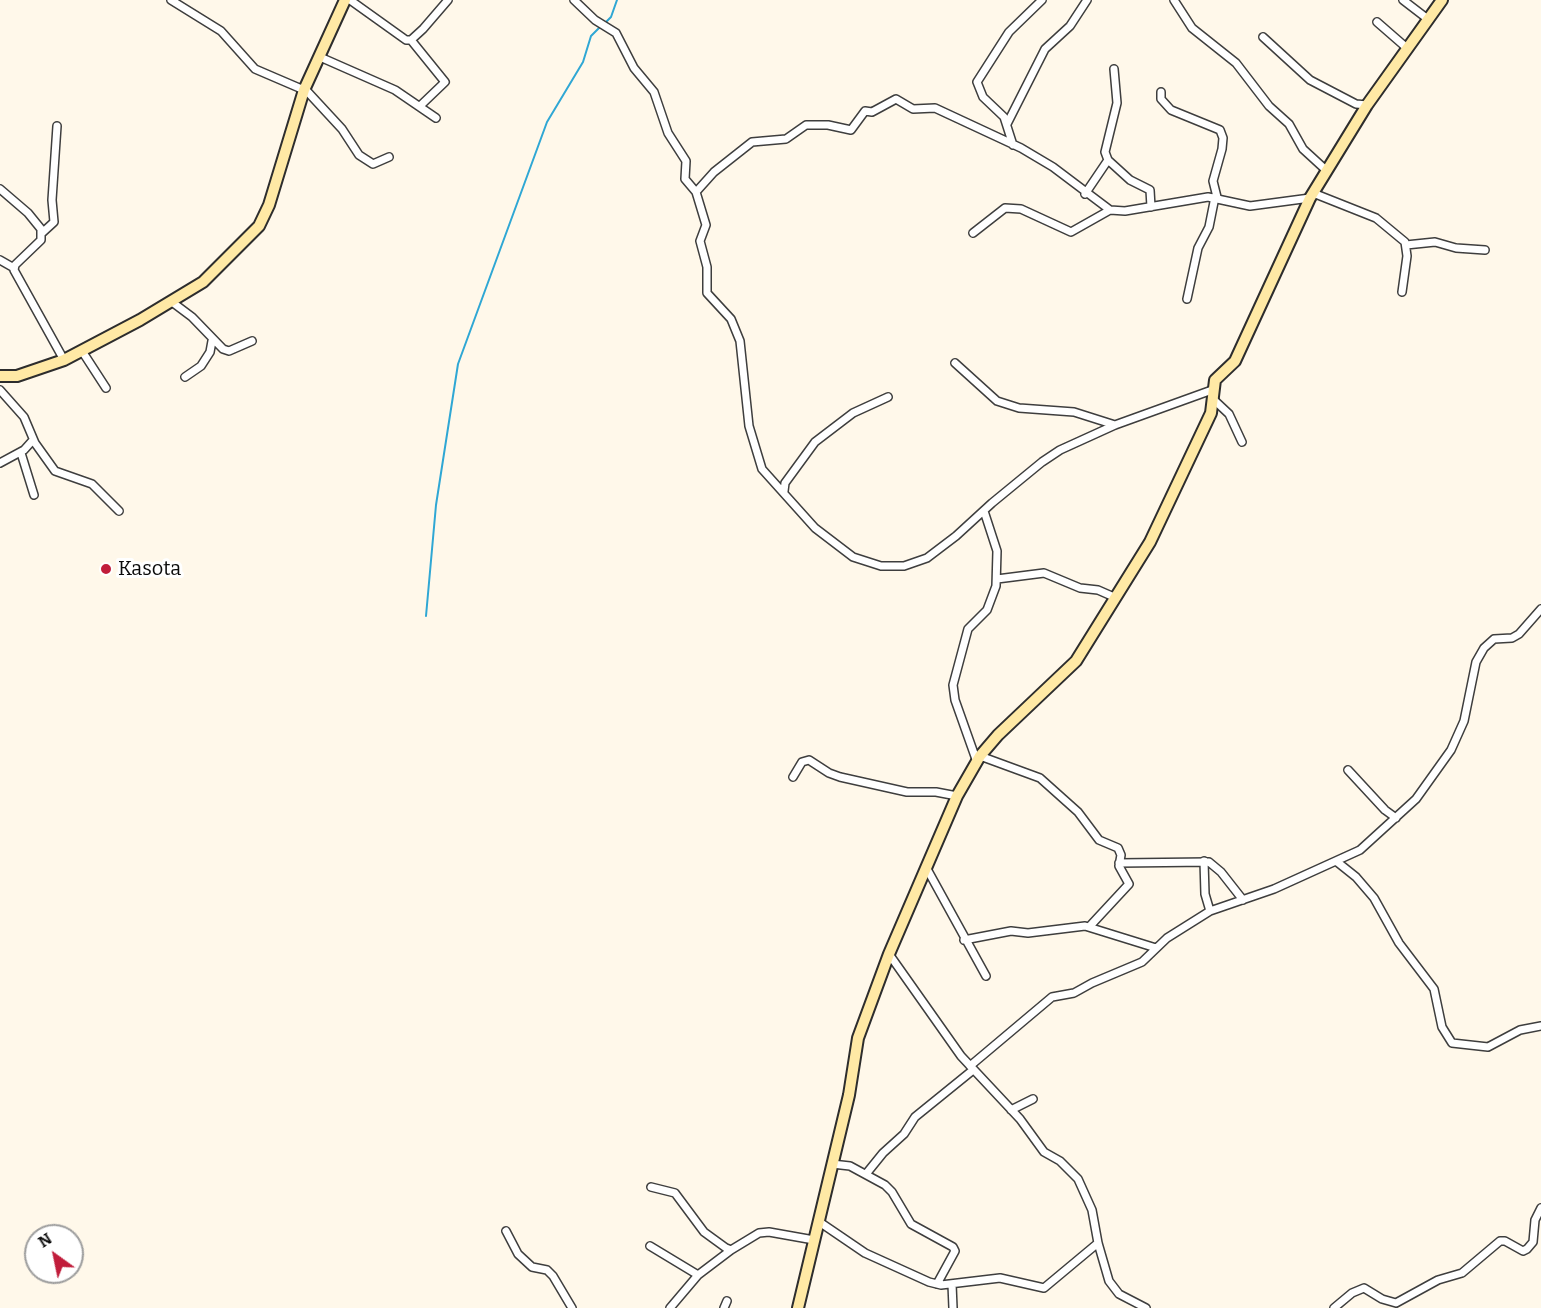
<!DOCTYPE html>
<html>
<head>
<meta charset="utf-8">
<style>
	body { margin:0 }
	#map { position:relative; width:1541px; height:1308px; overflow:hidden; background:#fff8ea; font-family:Bitter,serif }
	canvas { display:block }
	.north { position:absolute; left:24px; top:1224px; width:60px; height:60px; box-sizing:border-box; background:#fff; border:2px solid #9d9d9d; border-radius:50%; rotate:327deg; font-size:16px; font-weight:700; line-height:24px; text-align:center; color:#0b0b0b }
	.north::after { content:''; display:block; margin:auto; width:21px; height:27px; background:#c11d3b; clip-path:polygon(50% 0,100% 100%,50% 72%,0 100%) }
</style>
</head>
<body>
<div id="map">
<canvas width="1541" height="1308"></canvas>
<div class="north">N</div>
</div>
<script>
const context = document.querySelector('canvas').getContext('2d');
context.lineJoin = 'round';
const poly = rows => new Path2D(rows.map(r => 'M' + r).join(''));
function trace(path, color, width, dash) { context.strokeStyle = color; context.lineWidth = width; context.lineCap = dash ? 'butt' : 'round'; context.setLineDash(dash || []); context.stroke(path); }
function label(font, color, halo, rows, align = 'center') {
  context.font = font + ' Bitter,serif'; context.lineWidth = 6; context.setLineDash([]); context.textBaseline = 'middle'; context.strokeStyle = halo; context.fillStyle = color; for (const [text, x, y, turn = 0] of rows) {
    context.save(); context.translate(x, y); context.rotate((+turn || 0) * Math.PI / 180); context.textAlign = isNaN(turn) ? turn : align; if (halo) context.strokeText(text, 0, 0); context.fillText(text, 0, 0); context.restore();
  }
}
trace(poly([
	[605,23,611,17,617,0],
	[426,616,436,505,458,364,547,122,583,62,591,36,600,27]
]), '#2fa7d4', 2);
const street = poly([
	[171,0,221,31,255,69,304,90],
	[350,0,406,40,411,40,423,29,448,0],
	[574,0,595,20,616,33,634,68,654,92,668,133,686,161,685,179,696,192,706,225,700,241,707,267,707,293,731,319,740,341,749,426,762,469,815,528,853,557,881,566,904,566,927,558,956,536,992,503,1042,462,1060,450,1115,425,1212,390],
	[1174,0,1192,28,1236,63,1269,106,1289,124,1303,149,1327,171],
	[1403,0,1429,20],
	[1377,22,1408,49],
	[1263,37,1310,80,1356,104,1367,105],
	[411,40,445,82,420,106],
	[320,57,395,90,436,118],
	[305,89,342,129,359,155,373,164,389,157],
	[1161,92,1161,99,1171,110,1220,130,1223,138,1222,149,1213,181,1217,197],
	[1007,124,1045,49,1070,26,1087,0],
	[1013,145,1004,117,983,97,977,82,1009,32,1042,0],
	[1108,160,1130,180,1150,190,1151,207],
	[0,189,28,213,41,229,41,240,15,265,14,270,64,360],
	[696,192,714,172,752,142,786,139,806,125,828,125,851,130,865,111,872,112,896,99,913,109,935,108,1021,148,1053,167,1110,210,1125,211,1208,197,1250,206,1310,198],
	[1313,193,1376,218,1405,242,1407,256,1402,292],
	[1085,194,1108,160,1105,152,1117,103,1114,69],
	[42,233,54,222,52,200,57,126],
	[973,233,1005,208,1021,209,1071,232,1110,210],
	[1406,245,1435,242,1456,248,1485,250],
	[0,260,14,268],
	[1187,299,1198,248,1209,227,1215,197],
	[172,302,192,317,223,349,229,351,252,341],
	[82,351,106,388],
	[955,363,997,401,1019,408,1074,412,1115,425],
	[185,377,201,366,210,352,212,341],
	[0,390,24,417,35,443,55,471,92,484,119,511],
	[1213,399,1229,414,1242,442],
	[21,453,34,495],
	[0,463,24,450,33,440],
	[784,491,785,483,815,442,853,413,888,397],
	[997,579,1044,573,1080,588,1098,590,1114,597],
	[980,756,1040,778,1078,812,1099,840,1118,848,1121,855,1119,866,1129,884,1090,926],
	[977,762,955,700,953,685,968,629,987,610,996,586,997,551,984,511],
	[1348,770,1385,810,1396,818],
	[793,777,802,762,809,760,829,773,840,777,907,792,936,792,957,796],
	[1204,861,1205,894,1210,911],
	[1336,861,1356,877,1374,898,1399,943,1434,989,1442,1027,1452,1043,1488,1047,1520,1030,1541,1026],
	[1119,863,1209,862,1221,872,1243,900],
	[927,869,986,976],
	[964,940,1011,931,1028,933,1085,926,1156,948],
	[889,954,961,1056,1020,1119,1044,1152,1060,1161,1078,1179,1092,1210,1098,1243,1109,1281,1119,1294,1146,1308],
	[970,1066,1052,997,1074,993,1092,983,1142,962,1167,938,1210,911,1274,889,1360,850,1416,799,1451,750,1464,721,1476,662,1484,648,1494,639,1512,638,1519,634,1541,609],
	[1011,1110,1033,1099],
	[832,1164,850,1166,885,1185,892,1192,911,1224,953,1247,955,1251,937,1284],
	[866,1174,883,1153,904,1134,915,1117,973,1070],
	[651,1187,675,1193,704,1232,726,1248,731,1250,759,1233,769,1232,814,1240],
	[818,1221,865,1253,929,1282,941,1285,1000,1278,1044,1288,1098,1243],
	[506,1231,518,1254,532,1267,547,1270,553,1276,572,1308],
	[650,1246,698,1275],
	[952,1284,953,1308],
	[670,1308,698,1275,731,1250],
	[724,1308,727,1301],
	[1334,1308,1352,1293,1364,1288,1382,1299,1396,1303,1438,1280,1462,1273,1500,1241,1505,1241,1523,1251,1527,1249,1533,1242,1535,1220,1541,1208]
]);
const secondary = poly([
	[0,376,17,376,64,360,140,320,203,282,259,226,269,205,304,90,345,0],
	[798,1308,849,1095,858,1038,889,954,957,796,980,756,998,735,1076,661,1150,542,1211,413,1215,380,1235,361,1310,198,1367,105,1442,0]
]);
trace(street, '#3e3e3e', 10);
trace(secondary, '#2d2d2d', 14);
trace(street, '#fff', 7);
trace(secondary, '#ffe9a5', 10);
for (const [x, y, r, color] of [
	[106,569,6,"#c11d3b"]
]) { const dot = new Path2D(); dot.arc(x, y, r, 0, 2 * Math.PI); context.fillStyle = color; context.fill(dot); trace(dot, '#fff', 2); }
label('20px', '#0b0b0b', '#fff', [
	["Kasota",118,569]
], 'left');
</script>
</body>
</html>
